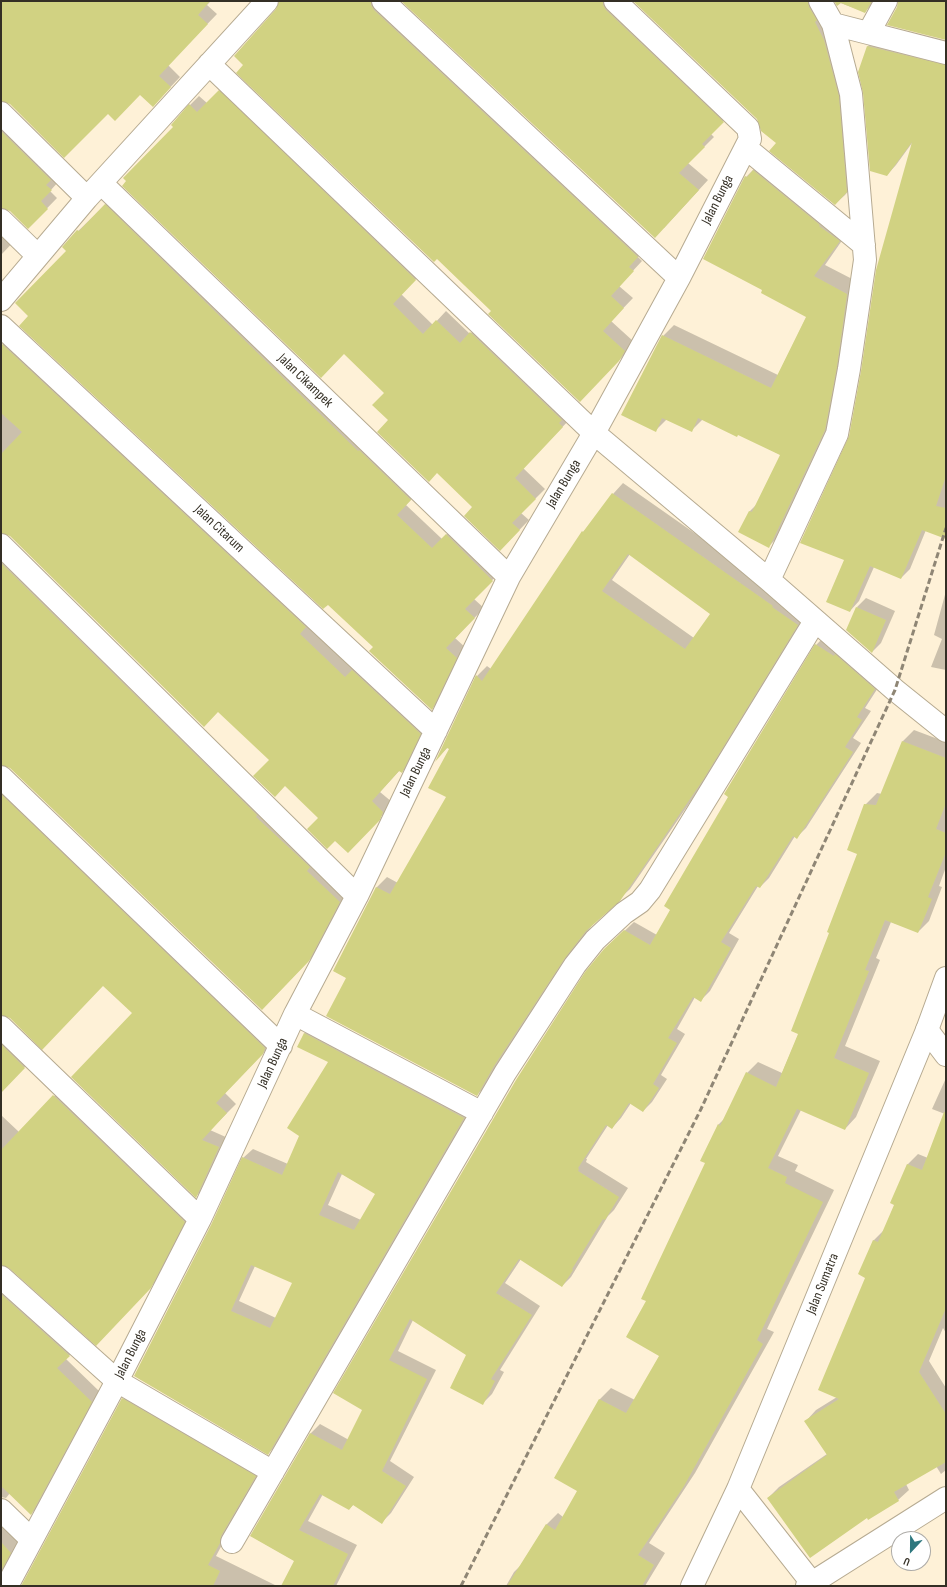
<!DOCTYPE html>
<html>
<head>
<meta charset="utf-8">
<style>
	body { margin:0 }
	#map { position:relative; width:947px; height:1587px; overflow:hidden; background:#fef1d7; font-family:"Sofia Sans Condensed",sans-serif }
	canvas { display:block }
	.frame { position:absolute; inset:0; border:2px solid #342f25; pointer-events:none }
	.north { position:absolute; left:891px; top:1531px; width:40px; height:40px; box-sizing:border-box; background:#fff; border:1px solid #aeaca8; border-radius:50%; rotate:202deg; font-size:11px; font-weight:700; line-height:16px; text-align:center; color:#342f25 }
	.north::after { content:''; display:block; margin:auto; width:14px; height:18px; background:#2e777e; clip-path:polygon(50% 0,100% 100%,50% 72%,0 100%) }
</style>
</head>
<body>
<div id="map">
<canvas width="947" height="1587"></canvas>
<div class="frame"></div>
<div class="north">U</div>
</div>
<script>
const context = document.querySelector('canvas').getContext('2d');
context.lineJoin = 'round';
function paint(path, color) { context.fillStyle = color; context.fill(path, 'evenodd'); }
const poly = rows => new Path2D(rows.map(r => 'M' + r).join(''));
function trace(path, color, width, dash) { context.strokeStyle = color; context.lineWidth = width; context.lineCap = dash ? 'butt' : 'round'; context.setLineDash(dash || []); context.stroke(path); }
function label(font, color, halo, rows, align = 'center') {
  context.font = font + ' "Sofia Sans Condensed",sans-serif'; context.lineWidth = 3; context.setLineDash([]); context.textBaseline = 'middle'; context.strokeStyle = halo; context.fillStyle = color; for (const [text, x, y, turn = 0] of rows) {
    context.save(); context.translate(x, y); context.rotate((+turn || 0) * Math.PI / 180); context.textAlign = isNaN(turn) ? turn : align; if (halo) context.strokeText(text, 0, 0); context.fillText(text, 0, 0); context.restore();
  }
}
paint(poly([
	[1,1,211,1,207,5,217,14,168,65,180,77,162,96,140,94,108,113,10,103,1,100],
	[281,1,384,1,647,247,638,257,642,261,619,286,633,298,611,321,633,341,629,350,580,400,492,311,245,65,277,10],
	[403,1,616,1,732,112,711,134,714,137,688,163,708,180,664,228],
	[635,1,820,1,833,30,856,182,845,195,835,204,777,142,757,118],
	[835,1,875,1,865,12],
	[877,37,946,54,946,536,926,530,910,569,901,578,874,567,859,601,850,611,845,560,850,437,912,143,896,165,887,175,859,72,868,46],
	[229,82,425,270,401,294,433,325,446,311,470,334,481,323,572,417,523,468,545,489,521,513,529,520,500,550,473,507,389,420,385,393,345,353,175,127,190,105,199,96,207,103],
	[1,111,60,180,50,191,57,198,28,228,10,210,1,207],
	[757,166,850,229,825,265,858,282,836,418,780,535,769,546,740,532,750,511,758,503,781,455,738,434,703,419,691,431,667,419,655,431,663,336,674,325,778,375,807,316,764,290,746,177],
	[115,195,420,490,406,505,442,539,456,525,501,571,474,599,484,608,455,638,466,648,441,699,432,709,374,647,30,316,68,251,70,239],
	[1,218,19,236,1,255],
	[12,336,429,724,411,763,402,772,400,770,380,792,392,802,388,809,357,842,320,818,270,760,218,711,10,535,1,532,1,346],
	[623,483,783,595,808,614,713,769,630,889,594,923,575,947,505,1055,487,1085,477,1095,347,978,334,971,377,887,387,877,398,883,448,797,450,749,448,747,438,757,477,676,487,666,491,669,583,532,590,525,613,494],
	[630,554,711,614,694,638,612,580],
	[1,545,348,892,318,951,271,1000,10,767,1,764],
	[946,591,946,670,931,667,942,639,934,635],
	[866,598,895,611,881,643,872,652,857,607],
	[825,636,883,680,865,708,871,711,853,738,861,743,806,828,797,837,795,836,769,878,760,887,758,886,729,933,739,939,710,991,701,1000,695,997,677,1029,685,1034,661,1075,667,1079,652,1102,643,1111,631,1103,621,1118,612,1128,608,1125,586,1159,587,1159,586,1162,628,1188,614,1210,608,1216,571,1277,562,1286,521,1259,505,1283,540,1306,500,1370,504,1372,492,1394,483,1403,467,1355,413,1320,398,1351,436,1370,390,1461,414,1477,391,1513,382,1522,354,1504,349,1509,323,1494,308,1521,357,1545,336,1586,282,1586,295,1561,251,1536,311,1433,320,1424,349,1440,364,1410,334,1393,615,940,634,922,657,935,671,909,729,796,816,645],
	[914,730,946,742,946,867,939,886,942,887,929,921,918,932,891,922,876,958,880,960,845,1046,880,1061,856,1117,845,1129,801,1110,778,1156,798,1165,795,1171,834,1190,767,1329,774,1332,695,1473,649,1543,665,1553,645,1586,506,1586,514,1572,521,1565,546,1525,558,1513,563,1517,578,1491,556,1478,600,1399,611,1388,635,1400,660,1355,648,1301,706,1163,718,1125,725,1118,747,1073,758,1062,782,1073,799,1033,830,932,858,853,865,805,877,793,882,794,903,741],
	[1,777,272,1044,225,1093,236,1104,210,1130,228,1138,205,1188,196,1196,134,1013,103,985,10,1017,1,1014],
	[314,1024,473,1108,277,1444,268,1454,135,1376,212,1225,243,1158,253,1149,288,1164,330,1062,304,1033],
	[342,1174,377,1194,361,1220,328,1205],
	[255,1266,294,1283,276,1318,239,1301],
	[1,1027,33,1058,1,1092],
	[946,1078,946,1333,943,1328,929,1361,946,1388,946,1470,941,1474,936,1466,906,1484,909,1490,898,1500,867,1517,768,1498,779,1487,827,1454,806,1421,816,1410,837,1397,867,1277,873,1241,884,1230,895,1204,907,1165,918,1154,928,1158,945,1114,932,1109],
	[63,1087,193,1212,159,1278,105,1335,10,1267,1,1264,1,1115,19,1132],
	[1,1276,78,1346,66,1359,100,1392,40,1505,31,1514,10,1493,6,1498,1,1497],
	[132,1390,264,1467,216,1556,277,1586,22,1586,123,1399],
	[1,1524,19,1543,1,1576]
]), '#0003');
paint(poly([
	[1,1,210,1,198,15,208,24,159,76,171,87,153,107,140,95,115,121,108,114,64,158,10,104,1,101],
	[279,1,371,1,371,5,374,10,638,257,629,267,634,271,611,296,624,308,603,331,625,351,619,361,580,402,488,314,491,311,437,259,434,262,236,73,243,65,234,56,276,9],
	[401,1,603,1,603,5,606,10,724,122,702,144,705,147,679,173,699,190,655,238],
	[633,1,808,1,809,7,817,20,815,22,824,40,839,96,847,192,835,205,769,151,776,143,761,131,757,119],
	[834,1,872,1,865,13,841,3,837,6],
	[898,1,946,1,946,40,887,25,897,7],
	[867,46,946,65,946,476,936,506,946,508,946,539,922,530,901,579,870,566,850,612,826,602,844,560,800,543,849,436,861,371,876,270,912,142,887,176,870,171,863,93,858,72],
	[219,90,416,280,393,304,423,334,436,320,460,343,470,332,562,420,559,423,563,427,515,478,536,499,512,523,520,530,500,551,464,516,472,507,437,473,429,482,377,432,388,420,372,405,384,393,344,354,321,378,122,186,126,181,123,178,173,127,171,125,189,104,197,112],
	[1,131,51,180,46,185,52,190,41,201,48,209,28,229,10,211,1,208],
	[753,170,820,225,819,226,840,241,814,276,847,294,837,367,825,430,769,548,738,532,749,511,752,512,780,455,738,435,737,437,698,418,692,432,662,418,656,432,621,415,662,335,771,388,806,317,761,293,762,290,703,259,745,176,747,177],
	[105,204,358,451,359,450,411,500,397,515,432,548,446,534,493,581,465,609,475,618,446,648,457,658,432,710,369,651,373,647,328,605,323,609,19,326,28,316,15,303,66,251,62,247,69,239,77,230,79,231],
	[2,344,306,627,300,634,345,677,352,670,421,734,402,773,399,771,372,801,383,812,380,820,348,853,335,841,327,849,307,829,318,818,285,786,275,797,253,776,269,760,218,712,204,727,10,536,1,533,1,454,22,432,1,413],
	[612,493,773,606,772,607,798,625,703,780,620,901,586,931,565,958,494,1066,477,1096,326,1016,346,978,333,971,376,887,390,894,446,797,428,788,449,749,447,748,435,762,476,675,482,681,582,531,583,532],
	[628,554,710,614,685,649,602,591],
	[1,563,257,815,256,817,310,867,307,871,340,902,309,961,262,1010,10,768,1,765],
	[856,607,886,620,872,653,846,630],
	[815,644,834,656,835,654,875,689,857,717,862,720,845,747,853,752,797,839,793,836,760,888,756,886,721,942,731,948,701,1002,693,997,668,1038,677,1043,653,1084,659,1088,643,1112,629,1103,612,1129,606,1125,578,1168,579,1169,578,1171,619,1197,605,1220,603,1219,572,1269,573,1270,562,1287,519,1259,496,1293,532,1315,491,1379,495,1381,483,1405,450,1388,466,1355,410,1319,389,1360,427,1379,382,1471,406,1486,382,1524,353,1505,349,1510,320,1494,299,1530,348,1554,333,1586,281,1586,294,1561,250,1536,310,1433,342,1450,362,1410,333,1393,516,1080,585,972,604,949,624,930,650,945,670,910,664,906,728,797,724,794],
	[902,741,946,758,946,803,936,829,946,833,946,852,928,897,932,899,918,933,885,920,865,970,869,971,834,1058,869,1073,845,1130,797,1109,768,1168,787,1177,785,1183,823,1202,757,1340,763,1344,684,1486,638,1555,654,1565,642,1586,507,1586,546,1524,555,1530,577,1491,554,1478,599,1399,626,1413,659,1356,626,1337,646,1301,641,1299,705,1163,700,1161,718,1124,720,1126,746,1072,776,1087,798,1034,791,1031,829,933,827,932,857,854,847,850,864,804,876,805],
	[1,794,265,1048,263,1054,216,1103,227,1113,202,1140,219,1147,196,1198,71,1077,132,1013,103,986,42,1050,10,1018,1,1015],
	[304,1033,464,1118,268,1455,134,1376,211,1225,242,1157,282,1175,299,1136,287,1128,328,1062,297,1047],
	[338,1172,375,1194,354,1230,319,1215],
	[251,1265,292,1283,270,1328,231,1311],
	[1,1044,25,1068,1,1093],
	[53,1095,185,1222,151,1288,96,1346,9,1268,1,1265,1,1150],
	[944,1112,946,1112,946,1308,919,1372,946,1414,946,1462,894,1492,899,1501,868,1520,867,1518,810,1558,767,1498,827,1455,804,1421,839,1399,818,1390,865,1278,858,1274,873,1240,878,1242,894,1205,890,1203,907,1164,922,1170],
	[1,1294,70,1356,57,1368,92,1402,31,1515,1,1486],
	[122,1398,256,1476,221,1536,220,1543,208,1565,220,1571,213,1586,21,1586],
	[1,1542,11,1553,1,1571]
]), '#d1d282');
const street = poly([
	[383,1,679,278],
	[833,24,946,53],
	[869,32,886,1],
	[209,64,594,433,769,580,895,690,946,731],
	[1,113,87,198],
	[746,148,864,245],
	[102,184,509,577],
	[1,220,38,256],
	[1,300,87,198,267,1],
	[1,326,436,731],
	[1,545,357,896],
	[769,580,837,434,849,369,865,260,851,94,833,24,820,1],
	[1,777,281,1046],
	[295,1014,482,1113],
	[1,1027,200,1219],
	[927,1030,946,1055],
	[1,1277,117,1381,273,1472],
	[1,1510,31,1539],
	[232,1542,505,1073,575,965,595,940,624,913,640,902,650,890,815,621],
	[7,1586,117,1381,200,1219,295,1014,357,896,509,577,594,433,679,278,750,139,748,128,615,1],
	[807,1586,946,1498]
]);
const highway = poly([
	[738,1489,812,1583],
	[692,1586,738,1489,927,1030,946,978]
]);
trace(street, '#b6aa91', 24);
trace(highway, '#b6aa91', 24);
trace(street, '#fff', 22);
trace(highway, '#fff', 22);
trace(poly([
	[461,1586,701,1109,895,690,946,528]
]), '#8f8675', 3, [6, 3]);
label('14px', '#342f25', '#fff', [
	["Jalan Bunga",718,200,-63],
	["Jalan Cikampek",305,381,44],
	["Jalan Bunga",564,484,-59],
	["Jalan Citarum",219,529,43],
	["Jalan Bunga",416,772,-64],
	["Jalan Bunga",273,1063,-65],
	["Jalan Sumatra",823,1284,-68],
	["Jalan Bunga",131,1354,-63]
]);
</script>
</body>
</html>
